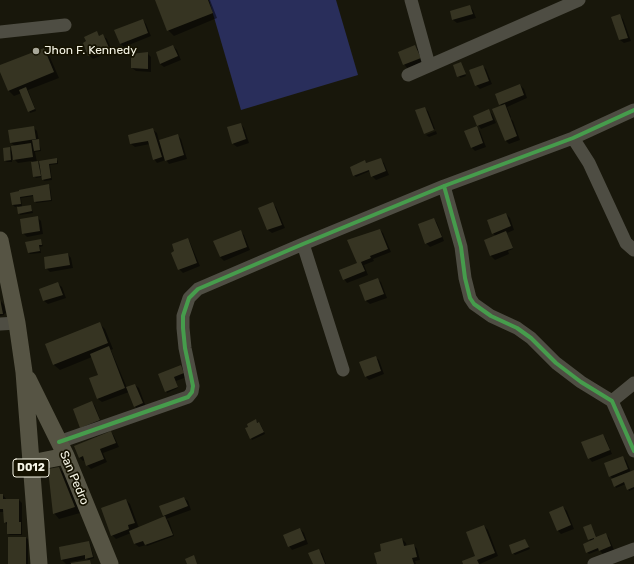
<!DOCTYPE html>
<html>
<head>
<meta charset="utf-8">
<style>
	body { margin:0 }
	canvas { display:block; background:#18170b }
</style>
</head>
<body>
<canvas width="634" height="564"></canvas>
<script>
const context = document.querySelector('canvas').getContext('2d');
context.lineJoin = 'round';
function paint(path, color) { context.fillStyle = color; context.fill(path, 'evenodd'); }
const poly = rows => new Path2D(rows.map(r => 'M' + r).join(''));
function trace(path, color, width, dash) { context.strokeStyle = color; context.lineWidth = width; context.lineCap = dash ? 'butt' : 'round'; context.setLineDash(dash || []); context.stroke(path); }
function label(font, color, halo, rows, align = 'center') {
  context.font = font + ' Rubik,sans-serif'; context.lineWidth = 3.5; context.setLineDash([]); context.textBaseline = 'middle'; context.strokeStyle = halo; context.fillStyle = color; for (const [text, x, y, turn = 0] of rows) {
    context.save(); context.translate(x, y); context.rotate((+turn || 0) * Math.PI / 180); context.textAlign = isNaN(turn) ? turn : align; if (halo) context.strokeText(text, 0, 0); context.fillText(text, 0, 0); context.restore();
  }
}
paint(poly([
	[209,0,336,0,358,75,241,110]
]), '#292e5b');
paint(poly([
	[156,0,210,0,217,18,174,36,168,30],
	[469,6,473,10,476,18,457,23,453,20,451,12],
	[620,16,623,19,631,41,624,43,620,40],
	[143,20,146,24,151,36,124,47,120,43],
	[97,32,100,37,103,36,107,39,112,51,93,59,89,55],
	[173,46,177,50,181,60,164,67,160,64],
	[415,46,419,50,423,62,407,68,404,64],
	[44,49,49,55,59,78,28,90,36,111,30,113,22,93,14,96,8,90,0,66],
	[147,53,151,57,151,72,136,71,132,68],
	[460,63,466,76,460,78,454,65],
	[482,66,486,69,492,84,480,89,476,85],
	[520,85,524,89,527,98,507,107,511,117,510,118,513,121,520,140,509,144,505,140,502,106,500,104],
	[424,108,428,111,435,129,425,133,425,134,416,111],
	[489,111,492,114,496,123,481,129,478,125],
	[241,124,244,128,249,143,237,147,233,144,228,128],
	[33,127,37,131,41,151,35,152,37,162,41,164,56,159,58,161,58,164,50,165,52,180,44,181,42,177,36,178,34,176,32,161,18,163,12,157,12,162,7,162,5,161,4,149,9,148,13,152,15,146,11,143],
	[476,127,480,131,486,147,475,151,471,147],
	[153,130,157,133,159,141,177,135,181,139,187,159,169,164,166,160,157,163,154,159,150,144,135,147,131,144],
	[436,131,437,134,429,137,426,135],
	[380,159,384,163,389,175,376,180,372,176,370,171,356,177,354,175,365,162,366,163],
	[48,186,50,187,52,201,36,203,34,196,21,198,22,207,31,206,33,213,20,215,19,213,18,206,15,207,13,205,11,193],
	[273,204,276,207,285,228,272,233,268,230,260,209],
	[506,214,510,218,514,230,507,233,513,249,508,251,509,254,495,260,491,256,485,241,496,237,493,233],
	[37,217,41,221,43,234,27,237,23,233],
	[434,219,437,223,444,241,430,247,426,243],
	[380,230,383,233,391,252,373,259,374,261,364,265,368,275,347,283,344,279,358,264],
	[241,232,244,235,250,250,224,261,220,257,215,242],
	[40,240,43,246,40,247,41,253,30,254,29,253],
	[189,240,200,266,183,273,179,269],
	[68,254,71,258,73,268,50,272,46,268],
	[377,279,381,282,387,298,370,304,366,301,360,286],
	[58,284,62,287,66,298,48,304,44,301],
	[1,301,4,305,6,313,4,314,4,315,0,316],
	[100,324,105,329,113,349,111,350,127,388,135,385,139,388,146,407,138,410,135,406,129,392,102,402,98,399,90,379,100,375,92,357,60,370,54,365,46,345],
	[375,357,379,360,384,374,369,380,366,377],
	[181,366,184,370,187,377,176,381,178,388,167,393,159,375],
	[92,402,95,406,102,424,81,427],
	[256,421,261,425,265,434,252,440,251,438],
	[111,432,114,436,119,447,103,453,107,462,91,469,87,465,85,460,83,461,79,457],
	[603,435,606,439,612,454,592,462,589,458],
	[622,457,626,460,631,472,634,471,634,489,629,491,626,484,616,488,613,479,610,476],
	[59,468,65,474,80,513,59,519,54,513],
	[0,495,3,495,7,500,19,500,22,503,22,535,10,535,8,534,8,526,5,522,4,512,0,512],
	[184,498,188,501,191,510,166,519,169,521,174,536,147,546,146,545,139,547,135,544,131,533,116,539,112,535,126,500,130,504,139,528,166,517,164,515],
	[563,507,567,511,574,529,561,534,557,530],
	[591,525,597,538,606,534,609,538,614,550,603,554,599,550,589,554,587,552,591,542,584,527],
	[484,526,488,530,498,556,480,564,465,564,477,556],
	[300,529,304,533,308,544,292,550,289,546],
	[9,538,26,538,28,539,28,564,9,564],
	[402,539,406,543,407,547,414,545,417,549,420,560,415,561,416,564,378,564,383,552],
	[525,540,530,549,515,555,513,553],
	[89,542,90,543,94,558,88,560,91,563,91,564,72,564,89,561,87,559,70,562,71,564,66,564,62,560,60,548],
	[318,550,322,553,326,564,314,564]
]), '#0007');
paint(poly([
	[155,0,208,0,213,13,167,31],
	[470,5,473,14,452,20,450,11],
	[620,14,628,38,619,40,611,17],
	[143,19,148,33,120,44,114,30],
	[97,31,99,36,103,34,109,48,88,56,83,43,86,41,84,37],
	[173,45,178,56,160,64,156,52],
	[415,45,421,58,403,65,398,52],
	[44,48,54,72,8,91,0,72,0,65],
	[148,52,148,69,131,68,131,54],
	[461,62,466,74,457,77,453,65],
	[483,65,489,81,475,86,469,70],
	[520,84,524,95,499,105,495,94],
	[26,87,35,109,28,112,19,90],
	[505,104,517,136,505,141,492,109],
	[425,107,434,130,424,134,415,110],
	[489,109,493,120,477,126,473,116],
	[241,123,246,139,232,144,227,127],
	[34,126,36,139,10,143,8,130],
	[477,126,483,143,471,148,464,131],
	[153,128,162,157,153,160,148,141,130,144,128,135],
	[178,134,184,155,165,161,159,140],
	[39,139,40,150,34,151,32,140],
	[31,143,33,157,13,160,11,146],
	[10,147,11,160,4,161,3,148],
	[57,158,57,163,49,164,51,178,42,180,39,161],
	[381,158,386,171,371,177,369,170,353,176,350,167,365,160,366,163],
	[38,161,41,176,33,177,31,162],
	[49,184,51,200,34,202,33,195,20,197,21,204,12,205,10,193,19,191,19,190],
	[273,202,282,225,267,230,258,208],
	[31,205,32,211,18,214,17,207],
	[506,213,511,226,492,234,487,220],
	[38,216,40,231,22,234,20,219],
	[434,218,442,237,425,244,418,224],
	[380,229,388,249,370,256,371,258,361,262,365,271,343,280,339,270,357,263,347,240],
	[241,230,247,247,220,257,213,241],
	[506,231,513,248,490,256,484,240],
	[188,238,197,263,178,270,171,253,174,251,172,244],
	[41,239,42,245,39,245,40,251,28,253,25,242],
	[68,253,70,265,45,269,44,257],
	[378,278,384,294,365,301,359,285],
	[58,282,63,295,43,301,39,289],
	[0,299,3,314,0,314],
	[100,322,108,343,53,365,45,344],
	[109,346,125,388,97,399,89,378,98,375,90,354],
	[376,356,381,371,365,377,359,362],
	[181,365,184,373,174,377,178,387,165,392,158,374],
	[135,384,143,403,134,407,126,387],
	[92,401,100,420,80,428,73,409],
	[256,419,257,423,259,422,264,432,250,439,245,428,248,427,247,424],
	[111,431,116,443,100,449,104,459,86,466,83,456,79,458,74,446],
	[603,434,610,450,588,459,581,442],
	[623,456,628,469,609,477,604,463],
	[59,467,75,507,53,514,48,469],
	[634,470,634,487,627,490,624,482,614,487,611,479],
	[0,494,3,494,3,499,19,499,19,522,21,522,21,534,7,534,7,522,4,523,3,509,0,509],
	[184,497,188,506,163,516,159,506],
	[126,499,135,523,128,525,129,529,111,536,101,508],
	[563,506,571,525,557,531,549,512],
	[165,516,173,535,145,545,143,541,134,544,129,531],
	[591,524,596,537,606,533,611,546,599,551,598,548,586,553,583,544,594,539,594,538,588,540,583,527],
	[484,525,495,553,477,560,479,564,463,564,462,561,475,556,466,532],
	[300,528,305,540,288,547,283,535],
	[8,537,26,537,26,564,8,564],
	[402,538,404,546,414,544,417,557,412,558,414,564,377,564,374,553,381,551,380,544],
	[525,539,529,547,512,554,509,545],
	[89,541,93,557,85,559,85,555,61,560,59,547],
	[319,549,325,564,313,564,308,553],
	[194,555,197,564,187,564,185,559],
	[90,560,91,564,71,564,71,563]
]), '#363422');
trace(poly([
	[411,0,429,65],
	[0,32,65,25],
	[408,75,579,0],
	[573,138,589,163,626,243,634,250],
	[444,186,461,247,465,278,470,298,474,304,491,316,517,328,531,338,556,363,581,382,612,401,634,451],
	[303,244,343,370],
	[0,324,17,323],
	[612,401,634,383],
	[59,442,188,397,192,392,193,386,185,348,183,328,183,316,189,298,198,289,303,244,444,186,573,138,634,110],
	[594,564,634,549]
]), '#4e4d43', 13);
trace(poly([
	[0,240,17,323,24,372,39,564],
	[28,379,66,456,110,564],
	[31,463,66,456]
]), '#565444', 17);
trace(poly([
	[444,186,461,247,465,278,470,298,474,304,491,316,517,328,531,338,556,363,581,382,612,401,634,451],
	[59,442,188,397,192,392,193,386,185,348,183,328,183,316,189,298,198,289,303,244,444,186,573,138,634,110]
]), '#469c4c', 4);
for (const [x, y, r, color] of [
	[36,51,4,"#a9a89a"]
]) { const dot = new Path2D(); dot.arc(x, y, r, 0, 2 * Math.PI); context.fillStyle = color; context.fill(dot); trace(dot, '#151200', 1.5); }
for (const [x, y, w] of [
	[31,468,36]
]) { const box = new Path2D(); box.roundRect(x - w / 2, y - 9, w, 18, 3); context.fillStyle = '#151200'; context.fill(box); trace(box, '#f7f6e7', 1); }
label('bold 11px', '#f7f6e7', null, [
	["D012",31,468]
]);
label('12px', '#f7f6e7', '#151200', [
	["Jhon F. Kennedy",44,51]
], 'left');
label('12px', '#f7f6e7', '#151200', [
	["San Pedro",74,478,67]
]);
</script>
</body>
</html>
